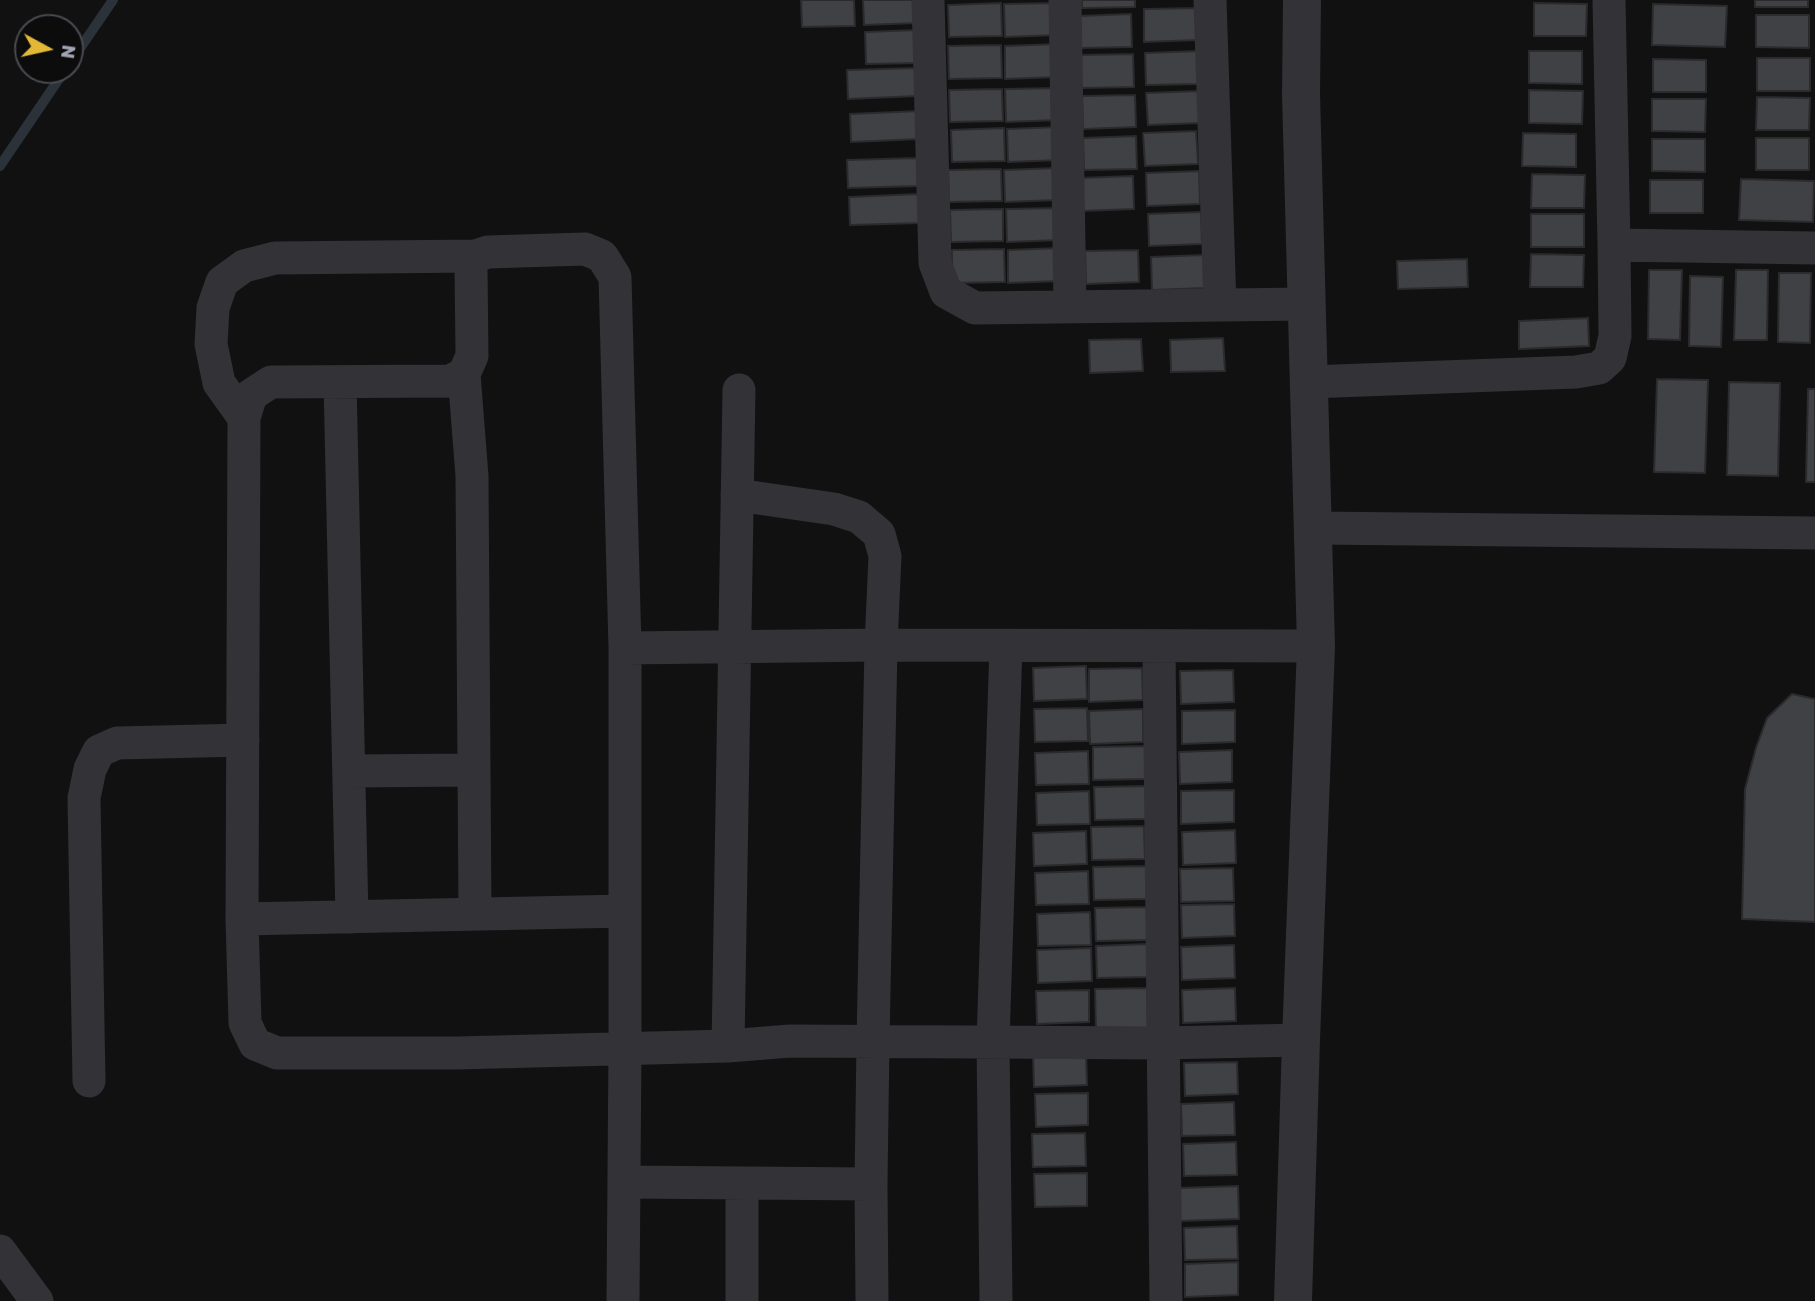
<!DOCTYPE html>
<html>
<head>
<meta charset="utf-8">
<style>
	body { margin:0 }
	#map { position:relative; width:1815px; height:1301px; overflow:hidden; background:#111112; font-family:Rubik,sans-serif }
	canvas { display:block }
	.north { position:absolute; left:14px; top:14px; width:70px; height:70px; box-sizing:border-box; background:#0c0c0d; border:2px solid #484a4f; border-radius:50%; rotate:98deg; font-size:19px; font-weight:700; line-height:28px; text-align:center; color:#a3a6b2 }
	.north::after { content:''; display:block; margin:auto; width:24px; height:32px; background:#e3b838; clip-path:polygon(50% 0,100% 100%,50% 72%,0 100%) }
</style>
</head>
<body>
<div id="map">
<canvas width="1815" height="1301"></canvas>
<div class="north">N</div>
</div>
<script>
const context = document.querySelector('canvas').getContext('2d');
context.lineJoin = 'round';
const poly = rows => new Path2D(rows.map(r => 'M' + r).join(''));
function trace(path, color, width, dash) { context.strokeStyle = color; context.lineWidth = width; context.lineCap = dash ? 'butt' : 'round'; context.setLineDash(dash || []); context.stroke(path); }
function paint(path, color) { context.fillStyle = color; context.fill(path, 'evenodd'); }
trace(poly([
	[70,63,113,0],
	[0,166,65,70]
]), '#2b3239', 10);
const building = poly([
	[801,0,854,0,855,26,802,27,801,0],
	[863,0,916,0,917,23,864,25,863,0],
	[1082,0,1135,0,1135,7,1082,8,1082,0],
	[1755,0,1808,0,1808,7,1755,7,1755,0],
	[1001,3,1002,36,949,37,948,5,1001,3],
	[1057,3,1058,35,1005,37,1004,4,1057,3],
	[1534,3,1587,4,1586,36,1534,36,1534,3],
	[1653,4,1727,6,1725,47,1652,45,1653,4],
	[1197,8,1198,40,1144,42,1144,9,1197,8],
	[1131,14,1132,47,1079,48,1078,16,1131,14],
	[1756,15,1809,15,1809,48,1756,47,1756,15],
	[918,30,919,63,866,64,865,32,918,30],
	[1057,44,1058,77,1005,79,1005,46,1057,44],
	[1001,45,1002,78,949,79,948,46,1001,45],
	[1198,51,1199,84,1146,85,1145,53,1198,51],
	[1529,51,1582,51,1582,84,1529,83,1529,51],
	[1133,54,1134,87,1081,88,1080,55,1133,54],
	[1757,58,1810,58,1810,91,1757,91,1757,58],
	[1653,59,1706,60,1706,92,1653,92,1653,59],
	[917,68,918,96,848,99,847,70,917,68],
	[1058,88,1059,120,1006,122,1005,89,1058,88],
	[1002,89,1003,121,950,122,949,90,1002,89],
	[1529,90,1583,91,1582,124,1529,123,1529,90],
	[1199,91,1201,123,1148,125,1146,93,1199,91],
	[1135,95,1136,127,1083,129,1082,96,1135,95],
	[1757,97,1810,98,1809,130,1756,130,1757,97],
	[1652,99,1706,99,1705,132,1652,131,1652,99],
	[919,111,920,139,851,142,850,114,919,111],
	[1060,127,1061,160,1008,162,1007,129,1060,127],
	[1004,128,1005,161,952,162,951,130,1004,128],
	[1196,131,1198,164,1145,166,1143,133,1196,131],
	[1523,133,1576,134,1576,167,1522,166,1523,133],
	[1136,136,1137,169,1084,170,1083,138,1136,136],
	[1756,138,1809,138,1809,170,1756,170,1756,138],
	[1652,139,1705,139,1705,172,1652,171,1652,139],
	[917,158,918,186,848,188,847,160,917,158],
	[1057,168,1058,200,1005,202,1004,170,1057,168],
	[1001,169,1002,201,949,202,948,170,1001,169],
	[1199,171,1200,204,1147,206,1146,173,1199,171],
	[1532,174,1585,175,1584,208,1531,208,1532,174],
	[1133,176,1134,209,1081,211,1080,178,1133,176],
	[1741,179,1814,181,1813,222,1739,220,1741,179],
	[1650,180,1703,180,1703,213,1650,213,1650,180],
	[919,194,920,223,850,225,849,197,919,194],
	[1059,208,1060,240,1007,242,1006,209,1059,208],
	[1003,209,1003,241,951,242,950,210,1003,209],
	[1201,212,1202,244,1149,246,1148,214,1201,212],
	[1531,214,1584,214,1584,247,1531,247,1531,214],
	[1061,248,1061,281,1008,283,1008,250,1061,248],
	[1004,249,1005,282,952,283,952,250,1004,249],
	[1138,250,1139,282,1086,284,1085,251,1138,250],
	[1531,254,1584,255,1583,287,1530,287,1531,254],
	[1204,255,1205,288,1152,290,1151,257,1204,255],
	[1467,259,1468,287,1398,289,1397,261,1467,259],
	[1649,270,1682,270,1680,340,1648,339,1649,270],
	[1736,270,1768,270,1767,340,1734,340,1736,270],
	[1779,273,1811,273,1810,343,1778,342,1779,273],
	[1690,276,1723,277,1721,347,1689,346,1690,276],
	[1588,318,1589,346,1519,349,1519,321,1588,318],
	[1223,338,1225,371,1171,372,1170,340,1223,338],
	[1141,339,1143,371,1090,373,1089,340,1141,339],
	[1657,379,1708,380,1705,473,1654,472,1657,379],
	[1729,382,1780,383,1778,476,1727,475,1729,382],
	[1808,389,1815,389,1815,482,1806,482,1808,389],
	[1086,666,1087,699,1034,701,1033,668,1086,666],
	[1142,668,1143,700,1089,702,1089,669,1142,668],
	[1233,670,1234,702,1181,704,1180,671,1233,670],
	[1792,694,1815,699,1815,922,1742,919,1745,789,1756,748,1767,718,1792,694],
	[1087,708,1088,741,1035,742,1034,709,1087,708],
	[1143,709,1143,742,1090,744,1089,711,1143,709],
	[1235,710,1235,742,1182,744,1182,711,1235,710],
	[1146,746,1147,779,1093,780,1093,747,1146,746],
	[1232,750,1232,782,1180,784,1179,752,1232,750],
	[1088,751,1089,784,1036,785,1035,753,1088,751],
	[1148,786,1148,819,1095,820,1094,787,1148,786],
	[1234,790,1234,822,1181,824,1181,791,1234,790],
	[1089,791,1090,824,1037,825,1036,793,1089,791],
	[1144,826,1145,859,1092,860,1091,827,1144,826],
	[1235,830,1236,863,1183,865,1182,832,1235,830],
	[1086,831,1087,864,1034,866,1033,833,1086,831],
	[1146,866,1147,899,1094,900,1093,867,1146,866],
	[1233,868,1234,901,1181,902,1180,869,1233,868],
	[1088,871,1089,904,1036,905,1035,873,1088,871],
	[1234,904,1235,936,1182,938,1181,905,1234,904],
	[1148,907,1149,940,1096,941,1095,908,1148,907],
	[1090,912,1091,945,1038,946,1037,914,1090,912],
	[1149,944,1150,977,1097,978,1096,946,1149,944],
	[1234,945,1235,978,1182,980,1181,947,1234,945],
	[1091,948,1092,981,1038,983,1037,950,1091,948],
	[1147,988,1148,1030,1096,1031,1095,989,1147,988],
	[1235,988,1236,1021,1183,1023,1182,990,1235,988],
	[1089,990,1089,1022,1037,1024,1036,991,1089,990],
	[1086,1053,1087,1085,1034,1087,1033,1054,1086,1053],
	[1237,1062,1238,1094,1185,1096,1184,1063,1237,1062],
	[1088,1093,1088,1125,1036,1127,1035,1094,1088,1093],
	[1234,1102,1235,1135,1182,1136,1181,1104,1234,1102],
	[1085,1133,1086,1166,1033,1167,1032,1134,1085,1133],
	[1236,1142,1237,1175,1184,1176,1183,1144,1236,1142],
	[1087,1173,1087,1206,1035,1207,1034,1174,1087,1173],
	[1238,1186,1239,1219,1179,1221,1179,1188,1238,1186],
	[1237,1226,1238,1259,1185,1260,1184,1228,1237,1226],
	[1238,1262,1238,1295,1185,1297,1185,1264,1238,1262]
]);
paint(building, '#404145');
trace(building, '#2b2b2e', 2);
trace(poly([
	[928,0,935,263,946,292,975,308,1307,304],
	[1065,0,1070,307],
	[1210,0,1220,305],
	[1609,0,1614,245,1815,248],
	[464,374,472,476,475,914],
	[340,382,352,917],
	[1310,382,1576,372,1599,368,1610,358,1615,336,1614,245],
	[244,418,219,383,211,344,213,308,222,282,244,266,275,258,476,256],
	[737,495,834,509,859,517,879,534,885,556,881,645,873,1041,871,1184,872,1301],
	[1314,528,1815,533],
	[1159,646,1166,1301],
	[625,648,615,277,602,256,585,249,488,252,476,256,471,266,472,356,464,374,450,381,271,382,251,395,244,418,242,919,245,1023,255,1044,277,1053,457,1053,728,1046,790,1041,1163,1043,1301,1040],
	[349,771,474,770],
	[242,919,625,911],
	[728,1046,739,390],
	[89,1081,84,798,90,769,99,751,117,743,243,740],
	[624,1182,871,1184],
	[0,1251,37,1301],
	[623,1301,625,1047,625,648,881,645,1316,646],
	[742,1301,742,1183],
	[996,1301,993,1041,1006,646]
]), '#323237', 33);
trace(poly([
	[1293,1301,1301,1040,1316,646,1301,94,1302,0]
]), '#323237', 38);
</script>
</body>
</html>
